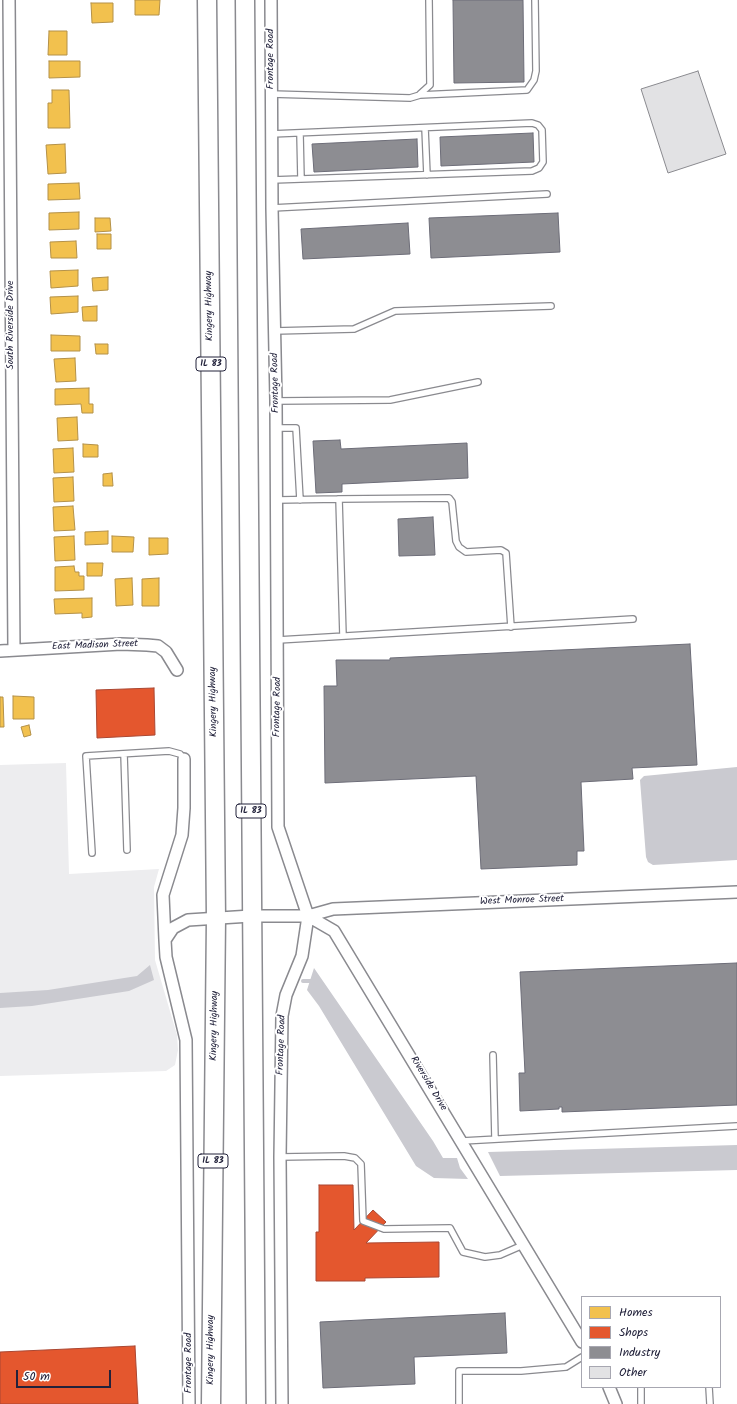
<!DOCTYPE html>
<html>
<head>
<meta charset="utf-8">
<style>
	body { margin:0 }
	#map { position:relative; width:737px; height:1404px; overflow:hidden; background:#fff; font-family:Kalam,sans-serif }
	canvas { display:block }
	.legend { position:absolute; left:581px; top:1296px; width:140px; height:92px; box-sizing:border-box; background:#fff; border:1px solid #a7a7b1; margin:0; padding:5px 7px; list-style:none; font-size:12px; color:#22223b }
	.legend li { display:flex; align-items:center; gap:8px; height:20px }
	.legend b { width:20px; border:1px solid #a7a7b1 }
	.scale { position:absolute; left:16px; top:1370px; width:95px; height:18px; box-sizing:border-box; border:2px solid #22223b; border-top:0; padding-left:5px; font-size:12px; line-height:14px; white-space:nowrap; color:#22223b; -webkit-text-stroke:3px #fff; paint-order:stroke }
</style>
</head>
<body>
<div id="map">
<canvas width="737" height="1404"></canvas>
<ul class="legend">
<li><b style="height:11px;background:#f2c14e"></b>Homes</li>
<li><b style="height:11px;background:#e4572e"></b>Shops</li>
<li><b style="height:11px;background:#8d8d92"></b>Industry</li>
<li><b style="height:11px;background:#e2e2e4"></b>Other</li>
</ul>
<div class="scale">50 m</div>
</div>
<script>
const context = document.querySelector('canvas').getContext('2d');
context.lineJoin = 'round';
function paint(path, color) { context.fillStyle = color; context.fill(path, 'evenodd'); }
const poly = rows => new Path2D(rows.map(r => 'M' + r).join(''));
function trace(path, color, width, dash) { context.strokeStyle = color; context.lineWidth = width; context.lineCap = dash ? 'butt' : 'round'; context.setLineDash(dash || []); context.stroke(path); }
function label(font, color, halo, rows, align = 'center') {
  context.font = font + ' Kalam,sans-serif'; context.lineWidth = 4; context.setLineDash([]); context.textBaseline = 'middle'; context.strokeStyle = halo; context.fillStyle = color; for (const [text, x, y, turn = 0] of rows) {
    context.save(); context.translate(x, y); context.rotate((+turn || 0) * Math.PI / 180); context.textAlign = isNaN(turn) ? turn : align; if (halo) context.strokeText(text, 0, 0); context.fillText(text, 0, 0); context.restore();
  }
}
paint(poly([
	[66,763,69,874,159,869,154,887,155,960,177,1035,178,1050,175,1065,166,1071,0,1076,0,765]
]), '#ededef');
paint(poly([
	[737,767,737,860,653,865,648,862,646,857,640,780,644,776],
	[150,965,154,980,129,991,32,1006,0,1008,0,993,48,990,137,976],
	[314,968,433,1141,443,1158,457,1158,460,1168,468,1179,434,1178,416,1166,319,1006,307,990],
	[737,1145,737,1170,500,1176,488,1152]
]), '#cacad0');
const homes = poly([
	[135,0,160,0,159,15,135,15,135,0],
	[91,3,113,3,113,22,92,23,91,3],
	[49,31,67,31,67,55,48,55,49,31],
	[49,61,80,61,80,77,49,78,49,61],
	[52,90,69,90,70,128,48,128,48,103,52,103,52,90],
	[65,144,66,173,48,174,46,145,65,144],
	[79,183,80,199,48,200,48,184,79,183],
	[79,212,79,229,49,230,49,213,79,212],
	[95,218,110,218,111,231,95,232,95,218],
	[97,234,111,234,111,249,97,249,97,234],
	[76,241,77,258,51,258,50,242,76,241],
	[78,270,78,286,51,288,50,271,78,270],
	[108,277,108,290,93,291,92,278,108,277],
	[78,296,78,312,51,314,50,297,78,296],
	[97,306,97,321,83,321,82,307,97,306],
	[51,335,80,336,80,351,51,351,51,335],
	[95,344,108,344,108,354,96,354,95,344],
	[75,358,76,381,56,382,54,359,75,358],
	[89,388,89,404,93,404,93,413,82,413,81,404,55,405,55,389,89,388],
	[77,417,78,440,58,441,57,418,77,417],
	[83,444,98,445,98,457,83,457,83,444],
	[73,448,74,472,54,473,53,449,73,448],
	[112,473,113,486,103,486,103,474,112,473],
	[73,477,74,501,54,502,53,478,73,477],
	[73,506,75,530,54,531,53,507,73,506],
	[108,531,108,544,85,545,85,532,108,531],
	[74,536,75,560,55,561,54,537,74,536],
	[112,536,134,537,133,552,112,552,112,536],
	[149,538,168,538,168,554,149,555,149,538],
	[87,563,103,563,102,576,87,576,87,563],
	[74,566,75,572,79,572,79,576,84,576,84,590,55,591,55,567,74,566],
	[132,578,133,605,116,606,115,579,132,578],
	[159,578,159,606,142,606,142,579,159,578],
	[92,598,92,617,82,618,82,613,55,614,54,599,92,598],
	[13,696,34,697,34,719,13,719,13,696],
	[0,697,3,697,4,727,0,727,0,697],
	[29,725,31,735,24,737,21,727,29,725]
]);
paint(homes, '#f2c14e');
trace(homes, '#b49148', 1);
const shops = poly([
	[154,688,155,735,97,738,96,690,154,688],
	[319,1185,353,1185,354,1230,373,1210,386,1222,366,1243,439,1242,439,1277,365,1278,365,1281,316,1281,316,1232,319,1232,319,1185],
	[135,1346,138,1404,0,1404,0,1352,135,1346]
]);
paint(shops, '#e4572e');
trace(shops, '#aa4732', 1);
const industry = poly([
	[453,0,523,0,524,82,454,83,453,0],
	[533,133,534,162,441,166,440,137,533,133],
	[417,139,418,167,314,172,312,144,417,139],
	[558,213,560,252,431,258,429,218,558,213],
	[408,223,410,254,303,259,301,229,408,223],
	[340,440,341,449,467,443,468,478,342,484,342,492,316,493,313,441,340,440],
	[433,517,435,555,399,556,398,519,433,517],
	[690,644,697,765,632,768,633,779,581,782,584,851,577,851,577,865,481,869,476,776,325,783,324,686,337,686,336,660,390,660,390,658,690,644],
	[737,963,737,1105,562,1112,562,1107,559,1107,559,1109,520,1111,519,1073,525,1073,520,972,737,963],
	[505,1313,507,1353,414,1357,415,1384,323,1388,320,1322,505,1313]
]);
paint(industry, '#8d8d92');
trace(industry, '#6d6d78', 1);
trace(poly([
	[303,981,312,981,314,983]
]), '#cacad0', 4);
const building = poly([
	[698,71,726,154,668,173,641,89,698,71]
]);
paint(building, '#e2e2e4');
trace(building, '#8a8a8f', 1);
const service = poly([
	[271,94,410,98,420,95,527,90,534,80,536,71,535,0],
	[420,94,430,85,429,0],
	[425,128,427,175],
	[271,134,532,123,538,125,542,130,543,162,539,168,532,171,272,180],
	[300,134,301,179],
	[272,208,547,194],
	[274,331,354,329,395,311,551,306],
	[276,401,390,400,478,382],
	[277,428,296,428,300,500],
	[338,499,449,498,452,502,456,541,459,547,466,552,501,550,506,553,511,627],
	[277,500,339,499,343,636],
	[278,640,633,619],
	[124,754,127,850],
	[92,853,86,756,169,751,180,754,184,759],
	[493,1055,495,1139],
	[462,1141,737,1126],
	[280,1157,344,1156,355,1158,361,1164,363,1221,384,1229,450,1228,463,1252,485,1257,500,1255,523,1245],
	[641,1387,641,1404],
	[709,1387,710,1404],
	[459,1404,459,1371,521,1371,566,1367,582,1357]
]);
const minor = poly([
	[9,0,14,650],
	[271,0,272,208,276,401,278,827,308,916,302,956,286,995,282,1016,280,1157,282,1404],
	[0,651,121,644,147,645,158,646,166,652,177,670],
	[308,916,333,909,737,892],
	[165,940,163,895,182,835,184,808,184,759],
	[609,1387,616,1404],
	[189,1404,186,1040,166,957,165,940,173,928,188,920,251,916,308,916,334,931,582,1342]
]);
const trunk = poly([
	[207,0,216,918,211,1404],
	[245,0,256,1404]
]);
trace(service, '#8a8a8f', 8);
trace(minor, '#8a8a8f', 14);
trace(trunk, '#8a8a8f', 21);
trace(service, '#fff', 5.5);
trace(minor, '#fff', 11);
trace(trunk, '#fff', 18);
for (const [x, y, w] of [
	[211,364,30],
	[251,811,30],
	[213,1161,30]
]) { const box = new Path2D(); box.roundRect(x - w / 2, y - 7, w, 14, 3); context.fillStyle = '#fff'; context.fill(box); trace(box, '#22223b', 1); }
label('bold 9px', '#22223b', null, [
	["IL 83",211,364],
	["IL 83",251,811],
	["IL 83",213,1161]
]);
label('10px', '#22223b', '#fff', [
	["Frontage Road",271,59,-90],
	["Kingery Highway",210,306,-91],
	["South Riverside Drive",11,325,-90],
	["Frontage Road",276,383,-91],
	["East Madison Street",95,646,-2],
	["Kingery Highway",214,702,-91],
	["Frontage Road",278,707,-89],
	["West Monroe Street",522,901,-2],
	["Kingery Highway",215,1026,-89],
	["Frontage Road",282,1045,-88],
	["Riverside Drive",428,1084,59],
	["Kingery Highway",211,1350,-90],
	["Frontage Road",189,1363,-90]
]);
</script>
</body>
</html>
